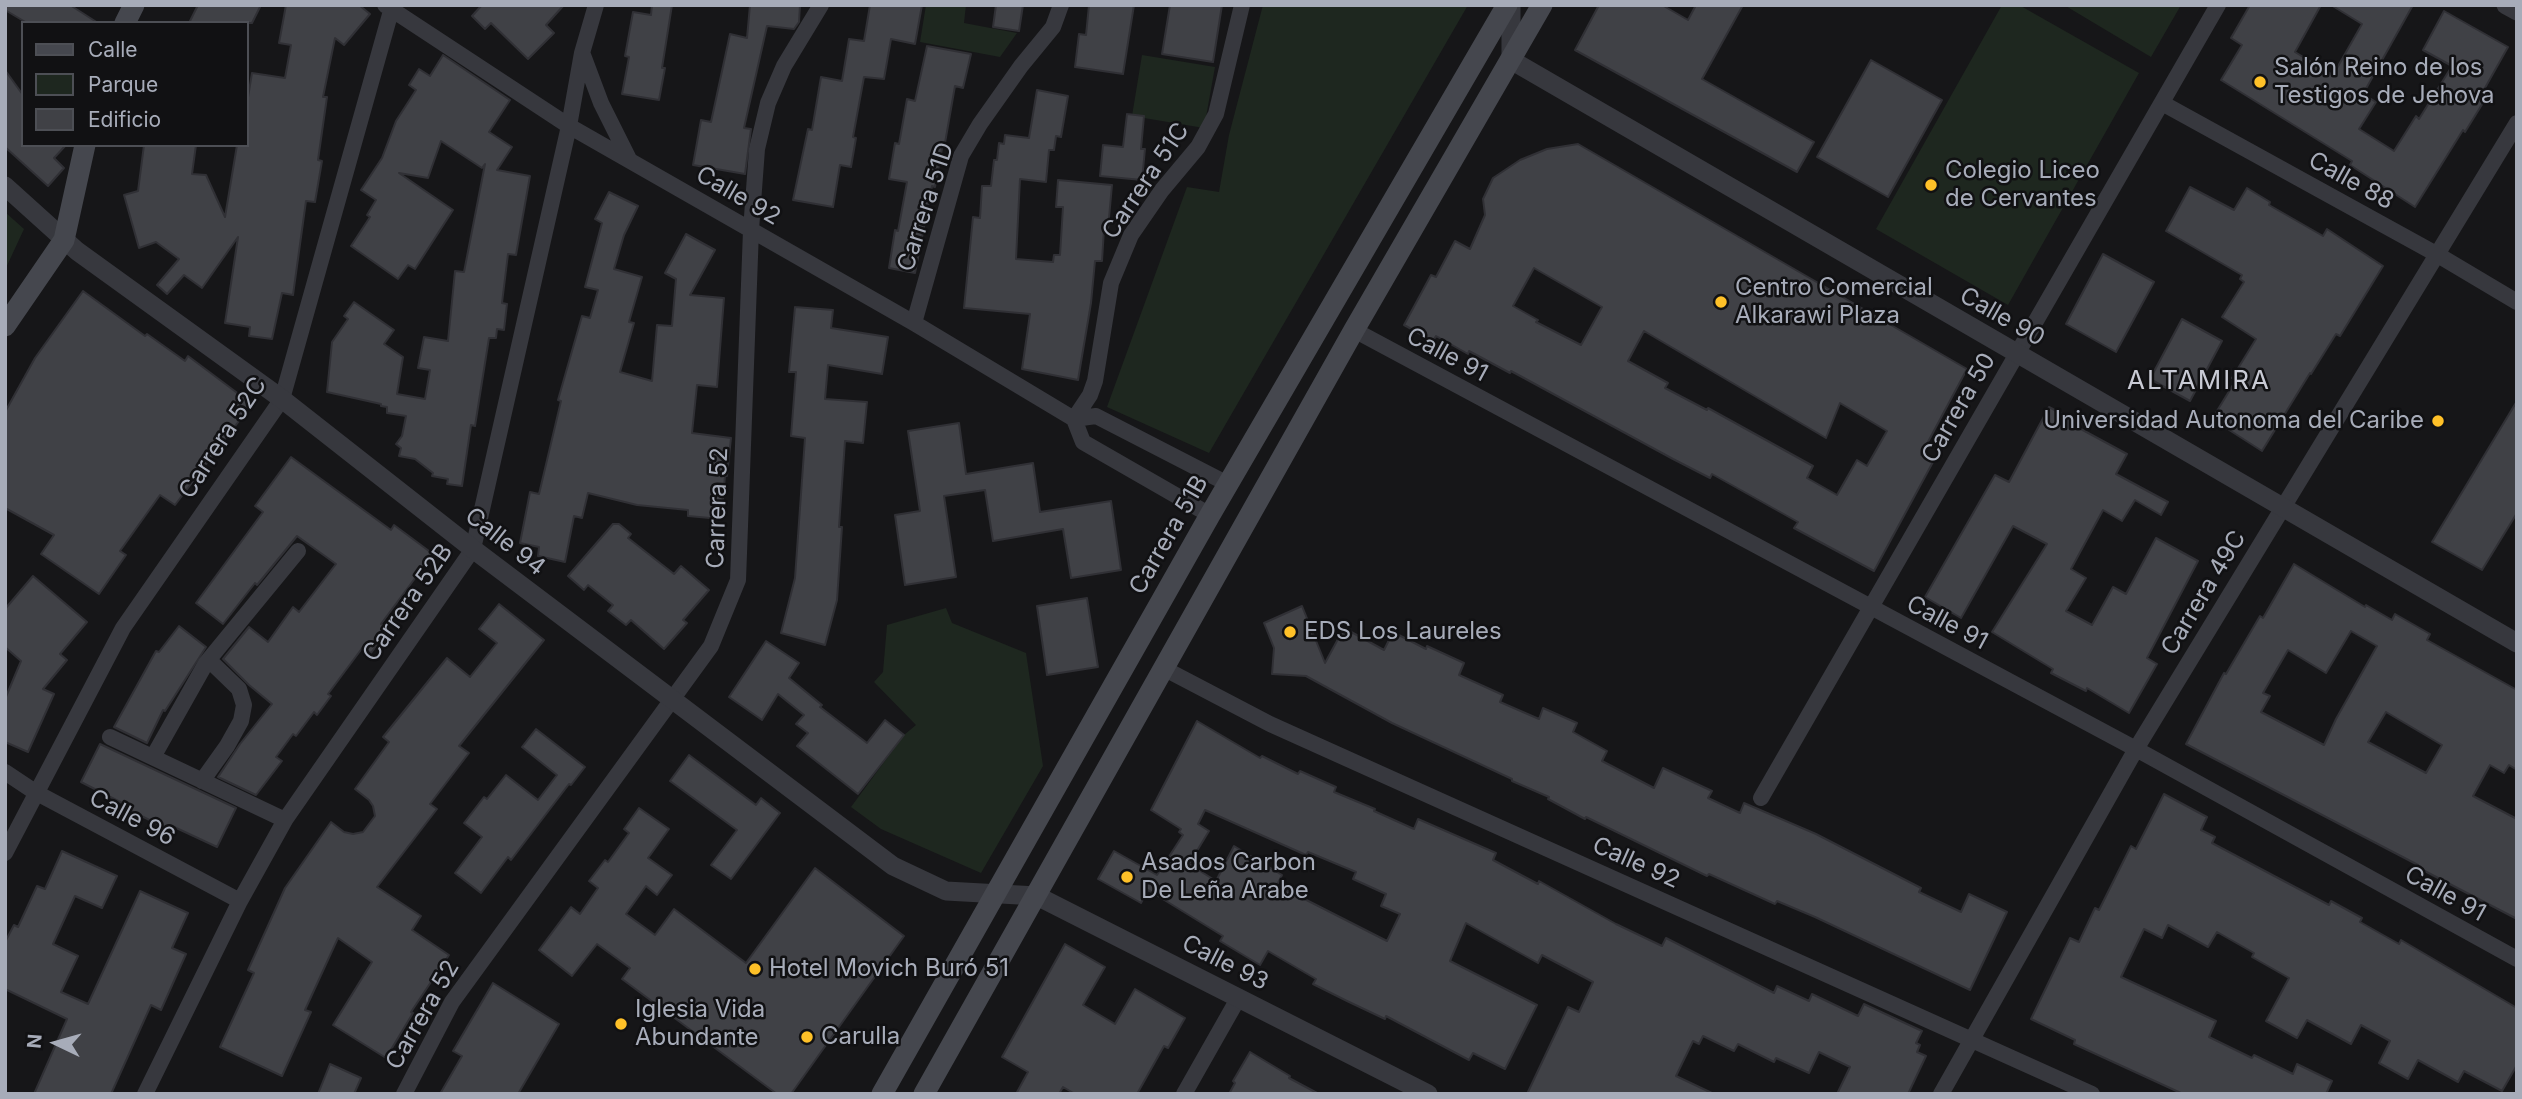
<!DOCTYPE html>
<html>
<head>
<meta charset="utf-8">
<style>
	body { margin:0 }
	#map { position:relative; width:2522px; height:1099px; overflow:hidden; background:#161618; font-family:Inter,sans-serif }
	canvas { display:block }
	.frame { position:absolute; inset:0; border:7px solid #a7acb9; pointer-events:none }
	.legend { position:absolute; left:21px; top:21px; width:228px; height:126px; box-sizing:border-box; background:#111113; border:2px solid #4d4f55; margin:0; padding:9px 12px; list-style:none; font-size:21px; color:#a7acb9 }
	.legend li { display:flex; align-items:center; gap:14px; height:35px }
	.legend b { width:35px; border:2px solid #4d4f55 }
	.north { position:absolute; left:21px; top:1008px; width:70px; height:70px; -webkit-text-stroke:5px #111113; paint-order:stroke; rotate:275deg; font-size:19px; font-weight:700; line-height:28px; text-align:center; color:#a7acb9 }
	.north::after { content:''; display:block; margin:auto; width:24px; height:32px; background:#a7acb9; clip-path:polygon(50% 0,100% 100%,50% 72%,0 100%) }
</style>
</head>
<body>
<div id="map">
<canvas width="2522" height="1099"></canvas>
<div class="frame"></div>
<ul class="legend">
<li><b style="height:9px;background:#45474e"></b>Calle</li>
<li><b style="height:19px;background:#1e271f"></b>Parque</li>
<li><b style="height:19px;background:#404146"></b>Edificio</li>
</ul>
<div class="north">N</div>
</div>
<script>
const context = document.querySelector('canvas').getContext('2d');
context.lineJoin = 'round';
function paint(path, color) { context.fillStyle = color; context.fill(path, 'evenodd'); }
const poly = rows => new Path2D(rows.map(r => 'M' + r).join(''));
function trace(path, color, width, dash) { context.strokeStyle = color; context.lineWidth = width; context.lineCap = dash ? 'butt' : 'round'; context.setLineDash(dash || []); context.stroke(path); }
function label(font, color, halo, rows, align = 'center') {
  context.font = font + ' Inter,sans-serif'; context.lineWidth = 5; context.setLineDash([]); context.textBaseline = 'middle'; context.strokeStyle = halo; context.fillStyle = color; for (const [text, x, y, turn = 0] of rows) {
    context.save(); context.translate(x, y); context.rotate((+turn || 0) * Math.PI / 180); context.textAlign = isNaN(turn) ? turn : align; if (halo) context.strokeText(text, 0, 0); context.fillText(text, 0, 0); context.restore();
  }
}
paint(poly([
	[926,5,966,5,964,23,1017,33,1000,57,920,42],
	[1263,5,1468,5,1209,453,1107,407,1187,187,1219,192,1229,135],
	[2002,5,2019,5,2139,73,2008,305,1876,229],
	[2064,5,2181,5,2151,57],
	[1142,55,1215,67,1204,128,1132,116],
	[5,212,24,229,5,270],
	[946,608,952,623,1026,653,1043,766,981,873,881,829,851,807,904,735,916,725,874,682,883,672,887,625]
]), '#1e271f');
const building = poly([
	[5,5,70,5,98,23,27,23,5,10,5,5],
	[198,5,261,5,252,23,189,23,198,5],
	[286,5,359,5,370,14,344,45,335,38,323,97,327,97,318,160,322,161,315,202,306,201,293,295,282,293,272,339,249,336,250,327,225,323,238,237,202,288,184,275,167,294,157,285,179,259,156,242,139,248,124,195,138,191,144,145,196,145,192,174,206,175,225,217,237,145,247,145,247,103,252,73,285,78,291,45,279,43,286,5],
	[482,5,564,5,546,25,554,33,528,59,491,23,485,29,472,16,482,5],
	[652,5,672,5,662,68,665,68,659,100,622,94,629,57,625,56,633,12,651,15,652,5],
	[750,5,800,5,799,22,794,29,767,26,744,128,751,129,745,174,693,165,701,120,711,122,730,34,747,38,750,5],
	[870,5,922,5,915,44,891,39,884,79,864,77,853,137,856,138,851,167,840,165,833,207,793,200,808,129,812,130,821,77,842,81,849,39,864,41,870,5],
	[996,5,1023,5,1019,31,993,27,996,5],
	[1089,5,1134,5,1123,74,1075,67,1079,34,1086,35,1089,5],
	[1170,5,1222,5,1213,62,1162,54,1170,5],
	[1599,5,1662,5,1688,20,1696,5,1743,5,1702,79,1814,142,1797,172,1575,50,1599,5],
	[2250,5,2321,5,2295,52,2333,75,2362,24,2331,5,2413,5,2363,94,2376,102,2359,129,2394,151,2416,116,2419,119,2452,66,2423,50,2444,11,2508,47,2481,95,2486,98,2465,132,2463,130,2415,207,2350,165,2352,161,2221,80,2242,45,2231,38,2250,5],
	[927,46,971,54,963,88,955,86,945,143,943,143,935,187,932,186,915,273,889,268,895,230,898,231,907,182,889,179,895,143,899,144,907,99,915,101,927,46],
	[443,55,510,100,489,132,512,147,497,170,530,176,516,255,508,254,502,303,507,304,504,330,497,329,496,338,489,338,475,426,471,425,462,486,447,484,448,479,432,476,433,473,415,459,399,456,401,448,396,444,402,436,406,416,387,413,387,407,381,406,381,404,327,392,332,342,348,319,344,316,354,302,394,330,384,344,403,357,397,394,425,399,430,370,418,368,424,337,448,341,455,271,464,272,485,164,482,168,441,141,428,178,399,173,453,210,415,269,408,265,398,279,351,246,370,217,367,215,376,200,361,190,382,158,396,121,416,90,409,85,419,69,430,76,443,55],
	[1871,60,1942,100,1888,197,1817,157,1871,60],
	[5,70,23,95,23,145,66,145,54,158,64,168,48,186,5,147,5,70],
	[1037,90,1068,96,1061,137,1056,136,1054,150,1049,150,1046,182,1020,179,1016,259,1053,262,1054,255,1060,255,1063,207,1056,207,1058,180,1112,185,1108,229,1104,229,1102,261,1095,261,1091,303,1078,380,1022,369,1030,314,964,308,973,217,980,218,982,186,991,186,994,160,997,160,999,143,1004,144,1005,135,1029,138,1037,90],
	[1127,114,1144,116,1141,149,1145,149,1142,180,1100,176,1103,145,1123,147,1127,114],
	[1578,144,1967,369,1921,455,1933,462,1874,571,1794,528,1798,522,1712,474,1710,478,1673,459,1511,371,1510,373,1469,351,1468,354,1436,336,1433,341,1404,325,1431,275,1436,277,1455,241,1470,249,1485,215,1483,199,1493,178,1520,160,1547,149,1578,144],
	[1534,268,1602,307,1581,345,1536,322,1538,320,1513,306,1534,268],
	[1644,331,1826,438,1840,403,1887,431,1867,466,1857,460,1837,495,1807,478,1813,466,1708,408,1707,410,1665,388,1668,383,1628,361,1644,331],
	[2190,187,2234,210,2247,188,2270,202,2269,205,2323,236,2327,229,2383,266,2340,336,2336,334,2311,374,2310,373,2262,451,2212,419,2236,380,2232,378,2256,339,2222,317,2244,282,2240,279,2242,275,2166,231,2190,187],
	[609,192,638,206,624,235,614,269,642,277,629,322,634,323,620,372,652,381,657,325,672,326,676,279,665,273,686,234,715,250,690,295,724,298,717,387,697,385,692,433,731,438,727,476,725,476,721,519,688,516,688,510,637,505,588,493,582,518,574,516,565,562,538,556,539,547,520,543,530,492,539,494,561,401,558,400,582,316,590,318,598,290,585,287,602,223,595,219,609,192],
	[2103,254,2154,282,2116,352,2066,324,2103,254],
	[83,291,145,336,147,334,185,361,188,356,252,404,175,505,160,495,120,551,126,555,99,594,41,554,54,535,5,508,5,412,35,358,83,291],
	[795,307,833,310,831,328,888,337,882,374,828,365,825,399,867,402,863,443,845,441,839,527,842,527,837,600,825,645,781,633,795,578,805,438,791,436,796,372,789,372,795,307],
	[2182,319,2222,341,2190,401,2150,379,2182,319],
	[2517,401,2517,513,2482,570,2432,542,2517,401],
	[2049,407,2081,424,2079,428,2127,454,2116,474,2168,502,2161,515,2135,500,2122,521,2103,510,2071,569,2086,578,2066,611,2092,625,2113,587,2126,594,2156,538,2198,561,2147,658,2157,664,2129,713,2087,688,2086,691,2051,673,2053,669,1992,632,2047,544,2013,526,1961,618,1925,597,1995,475,2009,482,2049,407],
	[959,423,966,474,1033,463,1040,512,1111,501,1121,570,1071,578,1063,529,993,541,985,490,944,496,956,577,905,585,895,515,920,511,908,431,959,423],
	[291,457,391,530,394,525,433,554,381,624,389,629,371,653,363,647,328,694,331,696,317,715,314,712,296,736,293,734,276,757,282,761,256,795,218,777,240,744,272,704,249,685,223,659,249,627,268,642,293,607,299,612,336,564,297,536,257,585,255,583,223,624,196,603,263,512,255,506,291,457],
	[613,524,619,524,631,534,628,538,674,574,681,566,709,590,683,620,687,623,664,649,631,620,626,625,608,611,613,605,588,585,584,590,568,576,613,524],
	[2294,564,2365,607,2366,605,2392,620,2395,614,2430,634,2427,640,2517,690,2517,770,2509,765,2504,773,2490,765,2473,796,2517,819,2517,919,2417,867,2418,865,2186,744,2224,673,2226,674,2260,616,2263,618,2294,564],
	[2351,631,2377,646,2336,719,2324,745,2261,712,2270,696,2263,693,2288,650,2326,673,2351,631],
	[2386,712,2442,745,2426,773,2368,742,2386,712],
	[33,576,87,622,60,654,67,660,43,689,54,694,28,752,5,742,5,699,21,661,5,647,5,609,33,576],
	[1087,598,1098,667,1047,675,1037,606,1087,598],
	[499,604,544,640,459,746,469,753,430,804,437,809,377,887,421,916,412,930,449,955,411,1012,413,1013,386,1058,333,1025,372,962,338,938,305,1010,311,1012,282,1076,220,1047,254,973,248,970,285,888,331,822,344,832,353,834,363,832,375,816,373,806,369,800,355,789,389,742,383,737,447,658,470,677,497,643,479,629,499,604],
	[1302,606,1325,663,1344,628,1384,650,1393,632,1426,649,1427,646,1464,663,1459,675,1503,695,1500,702,1539,719,1543,708,1577,723,1573,732,1607,751,1602,761,1654,788,1663,768,1712,791,1708,798,1740,813,1744,803,1816,834,1921,888,1919,892,1961,912,1969,894,2007,912,1970,990,1815,917,1777,901,1775,904,1709,874,1707,876,1586,817,1585,819,1548,799,1549,797,1512,781,1512,779,1392,723,1306,676,1272,674,1274,648,1264,623,1302,606],
	[179,626,206,647,165,711,163,710,147,743,114,727,156,651,159,652,179,626],
	[766,641,799,663,789,678,822,705,820,707,867,743,885,720,904,735,858,794,797,746,808,733,796,724,804,715,778,694,762,720,729,697,766,641],
	[1197,721,1260,758,1262,756,1298,774,1300,771,1336,787,1334,792,1375,809,1374,811,1414,829,1418,819,1496,853,1493,860,1538,884,1539,881,1616,924,1662,946,1666,938,1774,993,1777,986,1809,1001,1812,994,1858,1016,1864,1004,1922,1031,1916,1043,1920,1045,1917,1052,1926,1056,1908,1094,1837,1094,1850,1067,1819,1052,1809,1073,1776,1058,1774,1062,1738,1044,1734,1051,1703,1036,1699,1044,1693,1041,1676,1076,1714,1094,1527,1094,1568,1007,1579,1012,1593,982,1542,955,1538,963,1466,923,1450,961,1537,1005,1505,1069,1473,1053,1469,1060,1386,1016,1385,1019,1347,1001,1313,984,1316,979,1268,951,1260,965,1220,941,1223,936,1148,890,1141,903,1098,879,1114,851,1157,875,1183,835,1179,832,1181,829,1151,810,1197,721],
	[1205,810,1306,855,1308,852,1356,872,1353,879,1386,894,1381,906,1400,914,1387,941,1277,885,1282,875,1234,846,1216,881,1189,864,1209,831,1198,824,1205,810],
	[536,729,585,767,571,785,569,784,511,860,508,857,481,893,455,873,482,837,464,823,484,797,487,799,506,775,538,800,557,775,522,747,536,729],
	[100,744,236,808,217,847,172,826,170,830,127,809,128,806,81,782,100,744],
	[689,755,756,805,761,798,780,813,731,879,711,865,737,830,670,781,689,755],
	[2164,794,2207,817,2201,830,2215,837,2212,843,2329,905,2331,901,2362,918,2360,922,2399,944,2401,940,2517,1008,2517,1065,2502,1091,2464,1071,2458,1082,2418,1060,2408,1079,2379,1063,2390,1041,2361,1025,2351,1044,2307,1020,2297,1038,2266,1021,2289,978,2252,957,2254,953,2217,932,2208,947,2168,925,2162,938,2144,929,2121,977,2216,1021,2209,1037,2252,1058,2254,1055,2293,1074,2297,1064,2332,1081,2326,1094,2183,1094,2074,1044,2075,1040,2031,1019,2070,938,2079,942,2095,908,2099,910,2131,846,2136,849,2164,794],
	[639,808,669,829,648,858,672,875,657,895,646,886,626,914,655,935,674,909,746,963,815,868,904,936,791,1094,777,1094,622,979,630,968,597,944,572,976,539,950,571,907,580,914,598,888,589,881,605,860,608,862,629,833,624,829,639,808],
	[62,851,117,876,102,908,75,896,53,944,78,956,61,992,88,1004,140,891,188,913,172,948,186,954,161,1010,151,1005,111,1094,34,1094,67,1019,5,989,5,942,14,925,18,927,37,886,45,889,62,851],
	[1065,944,1105,967,1083,1005,1115,1024,1135,989,1185,1018,1168,1048,1164,1046,1137,1094,1075,1094,1063,1087,1059,1094,1016,1094,1028,1072,1002,1057,1065,944],
	[493,983,559,1024,518,1094,440,1094,462,1056,453,1051,493,983],
	[1250,1052,1290,1076,1289,1078,1319,1094,1229,1094,1235,1083,1233,1081,1250,1052],
	[330,1064,361,1078,354,1094,318,1094,330,1064]
]);
paint(building, '#404146');
trace(building, '#303035', 2);
trace(poly([
	[385,5,569,126,914,323,1074,419,1083,442,1210,515],
	[583,55,601,103,630,161],
	[2162,103,2438,255,2517,302],
	[914,323,961,156,980,124,1021,66,1053,27,1061,5],
	[1354,330,2136,749,2517,959],
	[1074,419,1090,395,1095,381,1111,283,1131,235,1162,190,1198,147,1216,114,1242,5],
	[1074,419,1096,416,1228,484],
	[1163,668,1270,724,2092,1094],
	[110,737,285,820],
	[153,757,206,663,298,551],
	[5,772,35,792,240,901],
	[202,781,227,746,241,721,244,705,239,689,209,660],
	[1761,798,2218,5],
	[5,853,123,628,282,399,391,11],
	[145,1094,240,901,285,820,473,549,569,126,582,53,596,5],
	[404,1094,452,1002,711,646,738,580,751,230,757,149,768,103,784,66,821,5],
	[1184,1094,1239,997],
	[1941,1094,2136,749,2517,123]
]), '#37383e', 16);
trace(poly([
	[1511,5,1511,60,2517,643],
	[2506,5,2517,11],
	[5,186,77,251,282,399,473,549,893,866,946,891,1037,896,1428,1094]
]), '#37383e', 19);
trace(poly([
	[125,23,134,5],
	[5,326,64,240,85,145],
	[882,1094,1210,515,1507,5],
	[924,1094,1354,330,1542,5]
]), '#45474e', 21);
for (const [x, y, r, color] of [
	[2260,82,7,"#ffc128"],
	[1931,185,7,"#ffc128"],
	[1721,302,7,"#ffc128"],
	[2438,421,7,"#ffc128"],
	[1290,632,7,"#ffc128"],
	[1127,877,7,"#ffc128"],
	[755,969,7,"#ffc128"],
	[621,1024,7,"#ffc128"],
	[807,1037,7,"#ffc128"]
]) { const dot = new Path2D(); dot.arc(x, y, r, 0, 2 * Math.PI); context.fillStyle = color; context.fill(dot); trace(dot, '#111113', 2.5); }
label('24px', '#a7acb9', '#111113', [
	["Salón Reino de los",2274,68],
	["Testigos de Jehova",2274,96],
	["Colegio Liceo",1945,171],
	["de Cervantes",1945,199],
	["Centro Comercial",1735,288],
	["Alkarawi Plaza",1735,316],
	["Universidad Autonoma del Caribe",2424,421,"right"],
	["EDS Los Laureles",1304,632],
	["Asados Carbon",1141,863],
	["De Leña Arabe",1141,891],
	["Hotel Movich Buró 51",769,969],
	["Iglesia Vida",635,1010],
	["Abundante",635,1038],
	["Carulla",821,1037]
], 'left');
label('24px', '#a7acb9', '#111113', [
	["Carrera 51C",1146,181,-56],
	["Calle 88",2351,181,29],
	["Calle 92",738,196,30],
	["Carrera 51D",926,207,-72],
	["Calle 90",2002,317,30],
	["Calle 91",1447,355,28],
	["Carrera 50",1959,408,-60],
	["Carrera 52C",223,438,-57],
	["Carrera 52",718,508,-88],
	["Carrera 51B",1169,535,-60],
	["Calle 94",505,542,38],
	["Carrera 49C",2204,593,-59],
	["Carrera 52B",408,603,-55],
	["Calle 91",1947,623,28],
	["Calle 96",132,818,28],
	["Calle 92",1636,863,24],
	["Calle 91",2445,894,29],
	["Calle 93",1225,963,27],
	["Carrera 52",423,1015,-60]
]);
context.letterSpacing = '2px';
label('26px', '#c9cbd5', '#111113', [
	["ALTAMIRA",2199,381]
]);
context.letterSpacing = '0px';
</script>
</body>
</html>
